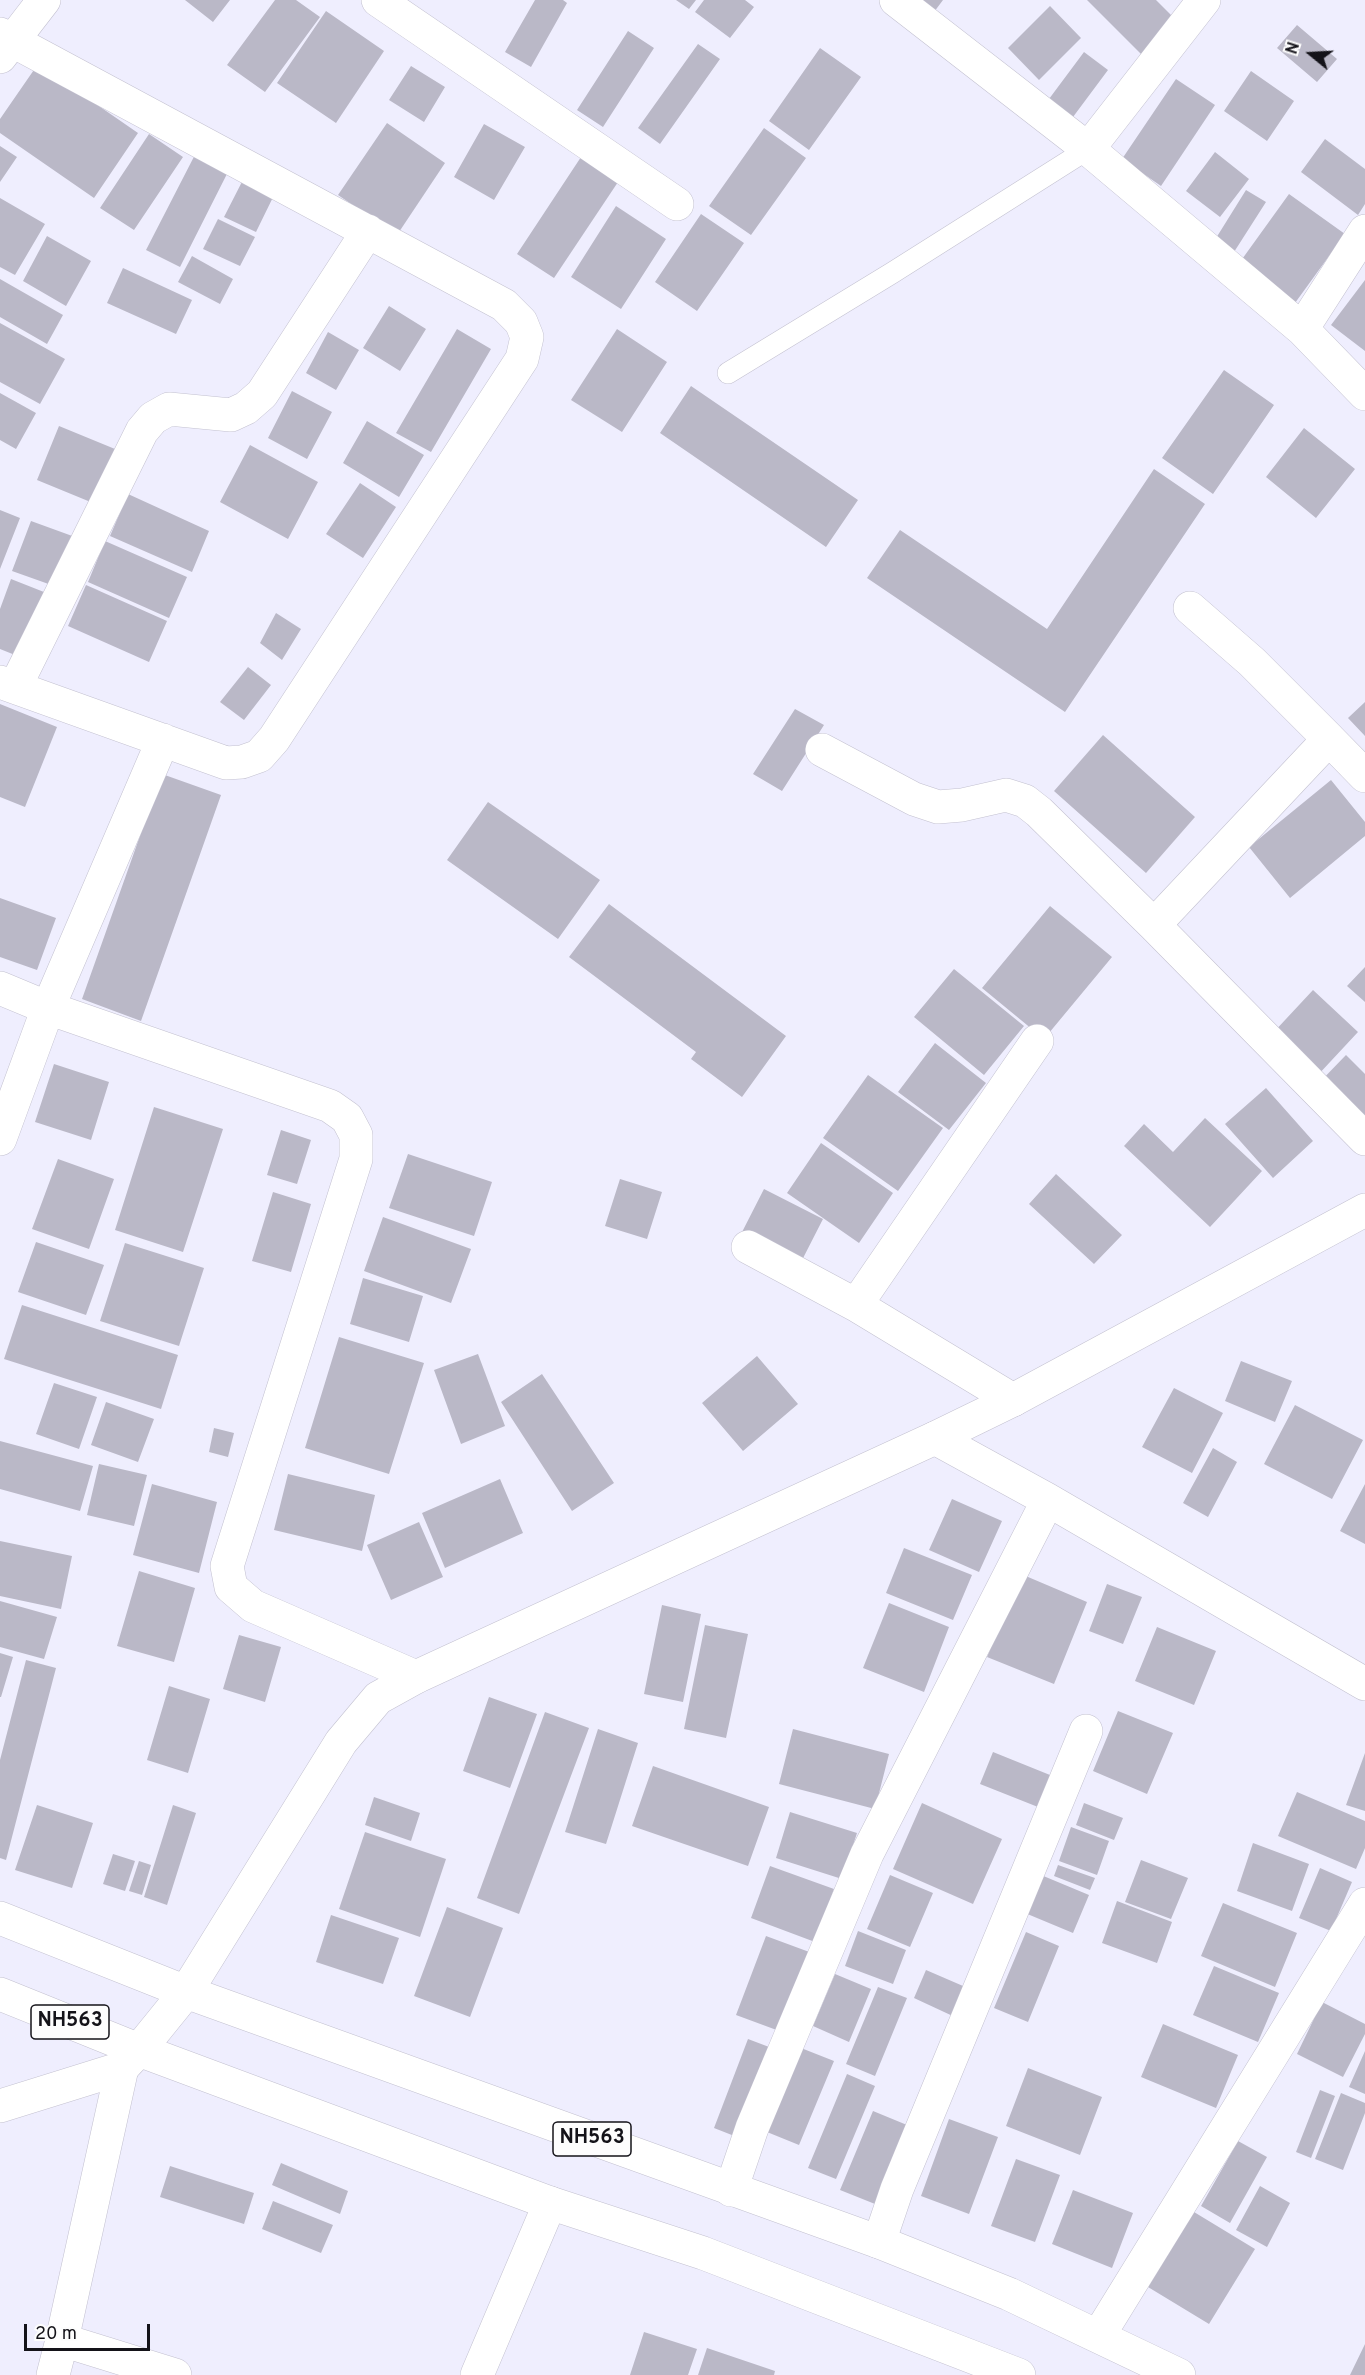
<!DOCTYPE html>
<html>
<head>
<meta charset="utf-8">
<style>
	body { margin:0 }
	#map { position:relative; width:1365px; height:2375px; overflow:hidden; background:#efeefe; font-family:Overpass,sans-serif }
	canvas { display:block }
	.north { position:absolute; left:1281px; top:24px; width:60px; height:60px; -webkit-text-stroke:4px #fdfdfd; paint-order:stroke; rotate:288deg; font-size:16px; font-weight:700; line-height:24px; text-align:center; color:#141319 }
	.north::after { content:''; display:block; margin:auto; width:21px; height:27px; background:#141319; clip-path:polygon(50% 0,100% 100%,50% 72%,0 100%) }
	.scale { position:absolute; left:24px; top:2324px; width:126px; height:27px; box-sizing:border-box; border:3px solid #141319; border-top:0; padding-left:8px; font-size:18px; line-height:21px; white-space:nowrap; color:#141319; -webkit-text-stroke:4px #fdfdfd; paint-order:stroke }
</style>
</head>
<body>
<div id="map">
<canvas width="1365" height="2375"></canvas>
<div class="north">N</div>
<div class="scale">20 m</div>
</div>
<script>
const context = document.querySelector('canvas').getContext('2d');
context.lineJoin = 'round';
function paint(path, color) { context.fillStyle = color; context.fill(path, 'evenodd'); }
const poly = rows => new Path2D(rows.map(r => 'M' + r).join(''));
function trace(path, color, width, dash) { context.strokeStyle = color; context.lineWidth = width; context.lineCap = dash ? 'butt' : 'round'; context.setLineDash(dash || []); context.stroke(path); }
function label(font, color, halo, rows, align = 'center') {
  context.font = font + ' Overpass,sans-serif'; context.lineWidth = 4.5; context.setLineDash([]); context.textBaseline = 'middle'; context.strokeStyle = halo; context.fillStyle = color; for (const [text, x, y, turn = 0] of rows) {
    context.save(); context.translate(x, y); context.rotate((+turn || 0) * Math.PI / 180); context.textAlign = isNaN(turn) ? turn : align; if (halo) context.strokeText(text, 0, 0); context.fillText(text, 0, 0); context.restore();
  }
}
paint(poly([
	[185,0,230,0,213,22],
	[275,0,296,0,320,17,265,92,227,65],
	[535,0,563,0,567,3,531,67,505,52],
	[676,0,696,0,689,9],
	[704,0,745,0,754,7,730,38,695,12],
	[917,0,943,0,934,12],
	[1087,0,1156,0,1175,19,1141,54],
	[1050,6,1081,38,1039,80,1008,48],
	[326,11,384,51,336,123,277,83],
	[1297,25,1337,59,1317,82,1277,48],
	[628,31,654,48,603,127,577,110],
	[698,44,720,59,660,144,638,128],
	[820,48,861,77,809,150,769,121],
	[1084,52,1108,70,1073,117,1049,99],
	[38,64,138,133,94,198,0,133,0,119],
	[411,66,445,87,424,122,389,100],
	[1251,71,1294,101,1267,141,1224,111],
	[1176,79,1215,105,1161,186,1122,159],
	[387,123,445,163,397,235,338,195],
	[484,124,525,147,494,200,454,177],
	[764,128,806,158,751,235,709,206],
	[149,134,183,157,134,230,100,208],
	[1325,139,1365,169,1365,204,1358,215,1301,172],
	[200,145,233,162,180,267,146,250],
	[0,146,17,157,0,182],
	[1215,152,1249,179,1220,217,1186,191],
	[581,157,618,182,554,278,517,254],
	[247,172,278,187,256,232,224,217],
	[1246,190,1266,202,1227,263,1208,251],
	[1289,194,1345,234,1295,303,1240,262],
	[0,198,45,224,15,275,0,267],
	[616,206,666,239,621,309,571,277],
	[701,214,744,243,697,311,655,282],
	[218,219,255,237,240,266,203,249],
	[47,236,91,261,66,306,23,281],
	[192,256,233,279,220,304,178,282],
	[123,268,192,300,176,334,107,303],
	[0,279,63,315,47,344,0,317],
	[1365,280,1365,351,1331,325],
	[389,306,426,329,400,371,363,348],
	[0,323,65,359,40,404,0,382],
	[457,329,491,349,431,452,396,433],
	[617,329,667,362,622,432,571,400],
	[328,332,359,350,336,390,306,373],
	[1224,370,1274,405,1213,494,1162,458],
	[691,386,858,500,826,547,660,433],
	[292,391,332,412,307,459,268,438],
	[0,393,36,413,16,449,0,440],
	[367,421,424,455,399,497,343,463],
	[59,426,115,449,93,503,37,480],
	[1304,428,1355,469,1316,518,1266,477],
	[250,445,318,482,288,539,220,502],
	[1154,469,1205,504,1065,712,867,578,900,530,1047,629],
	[360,483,396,507,363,558,326,534],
	[128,494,209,531,192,572,110,536],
	[0,510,20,518,0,569],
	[31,521,75,537,57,587,12,571],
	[105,541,187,577,169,618,88,582],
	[11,579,49,594,25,659,0,649,0,609],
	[86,585,167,621,149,662,68,626],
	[276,613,301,629,282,660,260,643],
	[248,667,271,685,244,720,220,702],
	[1365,702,1365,736,1348,718],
	[0,704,57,727,25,807,0,797],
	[795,709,824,725,782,791,753,774],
	[1103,735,1195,817,1146,873,1054,791],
	[162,774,221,795,141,1021,82,999],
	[1331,780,1365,822,1365,836,1290,898,1249,847],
	[488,802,600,880,558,939,447,860],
	[0,898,56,918,37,970,0,957],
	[609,904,786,1036,742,1097,691,1059,696,1052,569,957],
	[1050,906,1112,957,1044,1039,982,988],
	[1365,967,1365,1002,1347,986],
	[954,969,1024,1026,984,1075,914,1017],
	[1313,990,1358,1032,1317,1076,1272,1034],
	[935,1043,986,1083,949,1130,898,1092],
	[1346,1055,1365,1074,1365,1122,1315,1087],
	[54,1064,109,1082,91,1140,35,1122],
	[868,1075,943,1128,898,1191,823,1138],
	[1266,1088,1313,1141,1273,1178,1225,1124],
	[154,1107,223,1129,183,1252,115,1230],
	[1205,1118,1262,1171,1210,1227,1124,1146,1144,1124,1173,1152],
	[281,1130,311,1140,297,1184,267,1175],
	[821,1143,893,1193,859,1243,787,1193],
	[408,1154,492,1182,474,1236,389,1208],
	[58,1159,114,1179,89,1249,32,1229],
	[1056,1174,1122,1235,1094,1264,1029,1204],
	[620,1179,662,1192,647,1239,605,1226],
	[764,1189,823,1219,799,1266,740,1236],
	[273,1192,311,1204,291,1272,252,1261],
	[383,1217,471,1249,451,1303,364,1271],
	[36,1242,104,1265,86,1315,18,1292],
	[125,1243,204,1268,179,1346,100,1321],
	[363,1278,423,1296,409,1342,350,1324],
	[22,1305,178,1355,161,1409,4,1359],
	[339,1337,424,1363,389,1474,305,1448],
	[478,1354,505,1426,461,1444,434,1370],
	[757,1356,798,1404,743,1451,702,1403],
	[1241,1361,1292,1381,1275,1422,1225,1401],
	[542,1374,614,1483,572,1511,501,1402],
	[54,1383,97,1397,79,1449,36,1434],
	[1174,1388,1223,1413,1192,1473,1142,1447],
	[106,1402,154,1419,138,1462,91,1445],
	[1295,1405,1363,1440,1332,1499,1264,1464],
	[214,1428,234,1433,228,1457,209,1452],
	[0,1441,93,1466,80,1511,0,1489],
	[1213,1448,1237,1462,1208,1517,1183,1503],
	[99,1464,147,1475,134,1526,87,1515],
	[288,1474,375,1495,362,1551,274,1530],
	[500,1479,523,1533,445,1568,422,1513],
	[152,1484,217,1502,199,1573,133,1555],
	[1365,1484,1365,1544,1340,1531],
	[952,1499,1002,1521,979,1572,929,1550],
	[419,1522,443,1577,391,1600,367,1545],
	[0,1541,72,1556,61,1609,0,1596],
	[904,1548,972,1575,953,1620,886,1593],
	[139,1571,195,1588,174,1662,117,1646],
	[1021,1574,1087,1602,1054,1684,987,1657],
	[1107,1584,1142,1597,1123,1644,1089,1631],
	[0,1601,57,1617,44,1659,0,1647],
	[889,1603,949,1627,924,1692,863,1668],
	[662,1605,701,1614,683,1702,644,1694],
	[705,1625,748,1634,726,1738,684,1729],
	[1157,1627,1216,1651,1194,1705,1135,1681],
	[239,1635,281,1647,265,1702,223,1689],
	[0,1653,13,1657,1,1697,0,1697],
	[26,1660,56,1668,6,1860,0,1858,0,1760],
	[169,1686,210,1699,188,1773,147,1760],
	[489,1697,537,1714,510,1788,463,1771],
	[1118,1711,1173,1733,1147,1794,1093,1771],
	[545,1712,589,1728,519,1914,477,1898],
	[598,1729,638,1743,606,1844,565,1832],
	[793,1729,889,1754,875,1809,779,1784],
	[993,1752,1050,1775,1038,1807,980,1784],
	[1365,1753,1365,1811,1346,1805],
	[653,1766,769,1807,748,1866,632,1826],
	[1297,1792,1365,1821,1365,1848,1356,1869,1278,1836],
	[374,1797,420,1813,411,1841,365,1825],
	[922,1803,1002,1839,973,1904,893,1869],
	[1084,1803,1123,1818,1114,1840,1076,1825],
	[37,1805,93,1823,72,1888,15,1870],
	[173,1805,196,1813,167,1905,144,1897],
	[790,1812,857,1833,842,1879,776,1858],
	[1071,1827,1109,1841,1097,1875,1059,1861],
	[365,1832,446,1859,420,1937,339,1909],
	[1253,1843,1309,1864,1292,1911,1237,1891],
	[113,1854,135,1861,125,1891,103,1884],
	[1141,1860,1188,1878,1171,1919,1125,1902],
	[139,1861,151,1865,142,1895,129,1891],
	[1058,1865,1095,1878,1090,1890,1054,1876],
	[770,1866,834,1889,815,1942,751,1918],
	[1320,1868,1352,1882,1331,1931,1299,1918],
	[890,1875,933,1893,910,1947,867,1929],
	[1041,1875,1089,1895,1073,1933,1025,1913],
	[1117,1901,1172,1922,1157,1963,1102,1943],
	[1223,1903,1297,1933,1275,1987,1201,1956],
	[447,1907,503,1928,470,2017,414,1996],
	[331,1915,399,1938,383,1984,316,1962],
	[858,1931,906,1950,893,1984,845,1966],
	[1026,1932,1059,1946,1028,2022,994,2008],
	[766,1936,812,1953,782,2032,736,2015],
	[1214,1966,1279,1993,1258,2042,1193,2015],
	[926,1970,970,1989,957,2018,914,1998],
	[835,1974,871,1989,849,2042,813,2026],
	[878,1987,907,1998,875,2076,846,2064],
	[1322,2002,1365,2024,1365,2034,1343,2077,1297,2054],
	[1163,2024,1238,2055,1216,2108,1141,2077],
	[748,2039,777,2050,742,2139,714,2128],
	[801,2048,834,2061,799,2145,767,2132],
	[1365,2051,1365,2094,1349,2087],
	[1028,2068,1102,2097,1080,2155,1006,2126],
	[847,2074,875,2086,836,2179,808,2168],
	[1320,2090,1335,2096,1311,2158,1296,2152],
	[1341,2093,1365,2103,1365,2113,1343,2170,1315,2159],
	[873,2111,907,2125,875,2204,840,2190],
	[949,2119,998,2137,969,2214,921,2196],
	[1238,2141,1267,2157,1230,2223,1201,2206],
	[1016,2159,1060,2175,1035,2242,991,2226],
	[281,2163,348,2191,340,2214,272,2185],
	[170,2166,254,2193,244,2224,160,2197],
	[1260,2186,1290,2203,1267,2247,1236,2230],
	[1073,2190,1133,2213,1112,2268,1052,2244],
	[273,2201,333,2225,321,2253,262,2229],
	[1194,2212,1255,2249,1209,2324,1148,2287],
	[644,2332,697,2349,688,2375,630,2375],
	[1365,2344,1365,2375,1350,2375],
	[707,2348,775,2371,774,2375,698,2375]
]), '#bab8c7');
const service = poly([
	[728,373,892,273,1088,149]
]);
const minor = poly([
	[378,0,677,204],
	[896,0,1088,149,1302,329,1365,394],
	[0,34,504,305,521,322,527,337,522,359,274,739,259,756,242,762,226,763,0,682],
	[1088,149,1204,0],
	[1302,329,1365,231],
	[15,687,142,431,153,418,169,409,231,415,246,408,262,394,368,231],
	[1329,739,1365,776],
	[822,750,914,799,938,807,962,805,1006,795,1025,801,1039,812,1154,925,1365,1139],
	[1154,925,1329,739,1252,662,1190,608],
	[0,988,48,1008,330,1106,347,1118,356,1135,356,1159,227,1566,231,1587,253,1606,416,1677],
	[0,1139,48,1008,163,740],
	[748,1247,856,1305],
	[1013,1400,856,1305,1037,1041],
	[935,1438,1048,1500,1365,1684],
	[122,2068,62,2340,175,2375],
	[731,2190,752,2128,867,1854,1048,1500],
	[879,2242,897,2189,1086,1731],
	[1099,2335,1365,1904],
	[53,2375,62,2340],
	[477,2375,550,2203]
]);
const tertiary = poly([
	[0,57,44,0],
	[0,2106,122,2068,139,2050]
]);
const secondary = poly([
	[139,2050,186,1992,341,1742,378,1698,416,1677,935,1438,1013,1400,1365,1210]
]);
const trunk = poly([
	[0,1918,186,1992,879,2242,1009,2294,1179,2375],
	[0,1994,139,2050,550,2203,703,2253,1019,2375]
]);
trace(service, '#c3c1d0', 22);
trace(minor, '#c3c1d0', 34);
trace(tertiary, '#c3c1d0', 34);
trace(secondary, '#c3c1d0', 34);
trace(trunk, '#c3c1d0', 34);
trace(service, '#fff', 21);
trace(minor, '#fff', 33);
trace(tertiary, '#fff', 33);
trace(secondary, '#fff', 33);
trace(trunk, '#fff', 33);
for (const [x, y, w] of [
	[70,2022,78],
	[592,2139,78]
]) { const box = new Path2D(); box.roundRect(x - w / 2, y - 17, w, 34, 4.5); context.fillStyle = '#fdfdfd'; context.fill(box); trace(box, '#141319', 1.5); }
label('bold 20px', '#141319', null, [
	["NH563",70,2022],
	["NH563",592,2139]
]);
</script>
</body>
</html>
